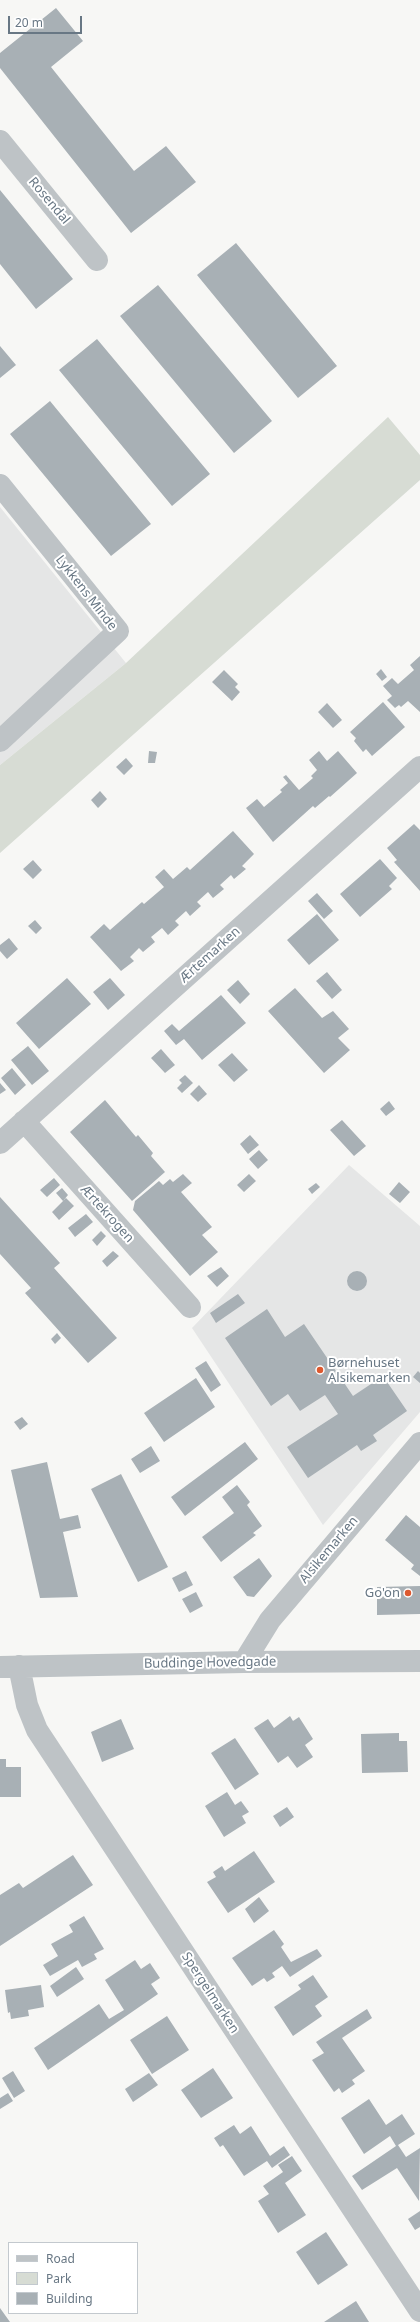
<!DOCTYPE html>
<html>
<head>
<meta charset="utf-8">
<style>
	body { margin:0 }
	#map { position:relative; width:420px; height:2322px; overflow:hidden; background:#f7f7f5; font-family:"Noto Sans",sans-serif }
	canvas { display:block }
	.legend { position:absolute; left:8px; top:2242px; width:130px; height:72px; box-sizing:border-box; background:#fff; border:1px solid #c3c9ce; margin:0; padding:5px 7px; list-style:none; font-size:12px; color:#687784 }
	.legend li { display:flex; align-items:center; gap:8px; height:20px }
	.legend b { width:20px; border:1px solid #c3c9ce }
	.scale { position:absolute; left:8px; top:16px; width:74px; height:18px; box-sizing:border-box; border:2px solid #687784; border-top:0; padding-left:5px; font-size:12px; line-height:14px; white-space:nowrap; color:#687784; -webkit-text-stroke:3px #fff; paint-order:stroke }
</style>
</head>
<body>
<div id="map">
<canvas width="420" height="2322"></canvas>
<ul class="legend">
<li><b style="height:5px;background:#bec3c6"></b>Road</li>
<li><b style="height:11px;background:#d7dcd4"></b>Park</li>
<li><b style="height:11px;background:#a8b0b5"></b>Building</li>
</ul>
<div class="scale">20 m</div>
</div>
<script>
const context = document.querySelector('canvas').getContext('2d');
context.lineJoin = 'round';
function paint(path, color) { context.fillStyle = color; context.fill(path, 'evenodd'); }
const poly = rows => new Path2D(rows.map(r => 'M' + r).join(''));
function trace(path, color, width, dash) { context.strokeStyle = color; context.lineWidth = width; context.lineCap = dash ? 'butt' : 'round'; context.setLineDash(dash || []); context.stroke(path); }
function label(font, color, halo, rows, align = 'center') {
  context.font = font + ' "Noto Sans",sans-serif'; context.lineWidth = 4; context.setLineDash([]); context.textBaseline = 'middle'; context.strokeStyle = halo; context.fillStyle = color; for (const [text, x, y, turn = 0] of rows) {
    context.save(); context.translate(x, y); context.rotate((+turn || 0) * Math.PI / 180); context.textAlign = isNaN(turn) ? turn : align; if (halo) context.strokeText(text, 0, 0); context.fillText(text, 0, 0); context.restore();
  }
}
paint(poly([
	[0,507,126,663,0,765],
	[349,1165,420,1226,420,1412,323,1525,192,1328]
]), '#e5e6e6');
paint(poly([
	[388,417,420,455,420,480,0,853,0,765,126,663]
]), '#d7dcd4');
paint(poly([
	[56,8,83,41,51,67,134,171,166,146,196,182,131,233,0,68,0,53],
	[0,190,73,279,36,309,0,264],
	[236,243,337,366,298,398,197,275],
	[158,285,272,421,234,453,120,316],
	[97,339,210,474,172,506,59,370],
	[0,346,16,365,0,378],
	[50,401,151,524,111,556,10,434],
	[420,656,420,712,408,701,401,707,399,705,395,708,387,700,392,696,383,686,392,678,398,684,414,670,410,665],
	[381,669,387,677,382,681,376,674],
	[224,670,238,684,235,687,240,692,232,701,212,682],
	[383,702,405,727,372,756,366,749,363,752,354,741,356,738,350,732],
	[327,703,342,720,333,728,318,712],
	[149,751,157,752,155,763,148,763],
	[319,751,327,761,338,751,357,773,330,797,329,796,315,808,313,806,273,842,246,808,257,799,264,807,282,792,280,790,288,783,283,777,286,775,299,790,313,778,311,776,317,770,309,760],
	[126,758,133,766,124,775,116,767],
	[100,791,107,799,98,808,91,800],
	[414,824,420,830,420,891,394,862,397,860,387,848],
	[233,831,254,854,242,866,246,869,234,879,231,875,220,885,224,889,213,898,208,892,197,902,201,906,190,916,186,911,175,921,179,925,168,935,162,928,151,937,155,942,143,952,139,948,130,957,134,961,121,971,90,937,104,924,110,930,142,902,144,904,164,887,155,877,164,869,173,879,187,867,190,870],
	[380,859,397,878,389,886,392,889,360,917,340,894],
	[33,860,42,870,33,879,23,869],
	[317,893,333,911,324,919,308,901],
	[317,914,339,940,309,965,287,940],
	[35,920,42,928,36,934,28,926],
	[9,938,18,949,7,959,0,951,0,945],
	[327,972,342,990,332,999,316,981],
	[67,978,91,1004,39,1049,16,1023],
	[110,978,125,995,108,1010,93,992],
	[238,980,250,994,240,1004,227,990],
	[295,988,322,1018,333,1011,349,1029,338,1038,350,1050,324,1073,268,1011],
	[221,995,246,1023,202,1060,184,1039,176,1045,164,1031,172,1024,179,1031],
	[28,1046,49,1071,32,1085,11,1060],
	[161,1049,175,1065,165,1073,151,1058],
	[232,1053,248,1070,234,1082,218,1065],
	[12,1068,26,1085,15,1095,1,1078],
	[185,1075,193,1083,182,1093,177,1088,182,1083,179,1080],
	[0,1083,6,1090,0,1094],
	[199,1085,207,1094,198,1102,190,1094],
	[105,1100,136,1137,138,1135,153,1153,151,1156,165,1172,132,1201,70,1132],
	[389,1101,395,1109,386,1116,380,1109],
	[342,1120,366,1146,354,1156,330,1130],
	[250,1135,259,1145,248,1154,240,1144],
	[259,1150,268,1160,258,1169,249,1159],
	[183,1174,192,1183,181,1192,212,1227,202,1235,218,1252,190,1276,133,1210,135,1201,159,1181,163,1185,170,1179,173,1182],
	[249,1174,256,1181,244,1192,237,1185],
	[54,1178,60,1185,47,1197,40,1190],
	[399,1182,410,1192,400,1203,389,1194],
	[316,1183,320,1187,312,1194,308,1189],
	[62,1188,68,1195,63,1201,56,1193],
	[0,1197,60,1263,54,1268,117,1338,88,1363,25,1293,31,1288,0,1254],
	[66,1198,74,1206,59,1220,52,1212],
	[86,1214,93,1222,75,1237,68,1228],
	[101,1231,106,1236,97,1246,92,1240],
	[113,1251,119,1256,107,1267,102,1261],
	[221,1267,229,1276,217,1287,207,1276],
	'347 1281a10 10 0 1 1 20 0a10 10 0 1 1-20 0Z',
	[238,1294,245,1303,216,1323,210,1313],
	[267,1309,285,1337,304,1324,353,1396,383,1376,407,1411,373,1435,377,1441,361,1451,357,1445,308,1478,287,1447,338,1414,325,1395,300,1411,288,1394,271,1406,225,1338],
	[57,1333,61,1338,55,1344,51,1339],
	[206,1361,221,1385,211,1392,195,1368],
	[418,1371,420,1373,420,1383,413,1377],
	[196,1378,215,1407,164,1442,144,1413],
	[22,1417,28,1424,20,1430,14,1422],
	[245,1442,258,1459,185,1516,171,1497],
	[151,1446,160,1461,140,1473,131,1459],
	[47,1462,60,1519,78,1515,81,1528,63,1532,78,1597,40,1598,11,1470],
	[121,1474,168,1567,138,1582,91,1489],
	[237,1485,250,1502,247,1505,262,1526,253,1533,256,1535,221,1562,202,1537,234,1513,222,1497],
	[406,1515,420,1527,420,1576,411,1569,414,1565,385,1540],
	[259,1558,272,1576,254,1597,247,1596,233,1577],
	[186,1571,193,1585,179,1592,172,1578],
	[420,1586,420,1614,377,1615,377,1587],
	[196,1592,203,1606,190,1613,182,1599],
	[290,1716,293,1721,299,1717,313,1739,305,1745,313,1757,297,1768,288,1756,278,1763,254,1728,268,1719,274,1728],
	[121,1719,134,1749,102,1762,91,1732],
	[399,1733,399,1741,407,1741,408,1772,362,1773,361,1734],
	[235,1738,259,1774,235,1790,211,1753],
	[0,1759,6,1759,6,1767,21,1767,21,1797,0,1797],
	[227,1792,235,1805,241,1801,249,1812,242,1816,246,1823,224,1837,205,1806],
	[287,1807,294,1817,280,1827,273,1816],
	[254,1851,275,1882,228,1913,207,1882,216,1877,213,1872,222,1866,225,1871],
	[73,1855,93,1885,0,1946,0,1895,19,1883,23,1888],
	[259,1897,269,1911,254,1923,245,1909],
	[84,1916,104,1949,94,1954,97,1959,82,1967,78,1960,50,1976,43,1965,58,1956,51,1944,73,1932,69,1925],
	[274,1930,284,1944,281,1947,291,1962,317,1949,322,1956,290,1977,282,1966,272,1973,275,1977,267,1982,264,1978,252,1986,232,1958],
	[135,1960,141,1969,150,1963,160,1978,151,1984,158,1994,48,2070,34,2048,99,2004,109,2019,124,2010,105,1980],
	[76,1967,84,1979,57,1997,50,1986],
	[313,1975,328,1997,315,2006,322,2016,293,2036,274,2007,301,1989,298,1985],
	[41,1985,44,2007,28,2010,29,2016,11,2019,10,2012,8,2013,5,1990],
	[367,2009,372,2018,342,2038,365,2071,352,2080,355,2084,342,2093,339,2088,334,2092,312,2060,324,2053,316,2042],
	[167,2016,189,2050,152,2074,130,2040],
	[213,2068,233,2098,201,2118,181,2090],
	[13,2071,25,2091,14,2098,2,2078],
	[149,2073,158,2085,133,2102,125,2089],
	[8,2093,13,2101,0,2109,0,2098],
	[369,2099,386,2125,402,2114,415,2134,398,2145,406,2157,420,2148,419,2201,397,2168,362,2190,352,2176,396,2146,390,2136,364,2154,341,2118],
	[234,2125,240,2134,251,2126,270,2156,284,2146,290,2155,272,2168,267,2161,244,2176,223,2145,220,2147,214,2138],
	[292,2156,302,2171,285,2183,306,2215,278,2233,258,2201,269,2194,263,2186,283,2172,278,2165],
	[420,2211,420,2227,415,2230,408,2219],
	[326,2232,348,2265,318,2285,296,2252],
	[356,2301,369,2322,324,2322],
	[0,2308,10,2322,0,2322]
]), '#a8b0b5');
trace(poly([
	[0,141,97,260],
	[0,485,118,631,0,741],
	[24,1121,190,1307],
	[0,1143,420,767],
	[244,1662,270,1620,420,1443],
	[19,1666,27,1705,37,1730,420,2311],
	[0,1667,244,1662,420,1661]
]), '#bec3c6', 22);
for (const [x, y, r, color] of [
	[320,1370,4,"#dd592f"],
	[408,1593,4,"#dd592f"]
]) { const dot = new Path2D(); dot.arc(x, y, r, 0, 2 * Math.PI); context.fillStyle = color; context.fill(dot); trace(dot, '#fff', 1.5); }
label('13px', '#687784', '#fff', [
	["Rosendal",49,201,50],
	["Lykkens Minde",86,593,52],
	["Ærtemarken",210,955,-42],
	["Ærtekrogen",107,1214,48],
	["Alsikemarken",329,1550,-50],
	["Buddinge Hovedgade",210,1663,-1],
	["Spergelmarken",210,1993,57]
]);
label('13px', '#687784', '#fff', [
	["Børnehuset",328,1363],
	["Alsikemarken",328,1378],
	["Go'on",400,1593,"right"]
], 'left');
</script>
</body>
</html>
